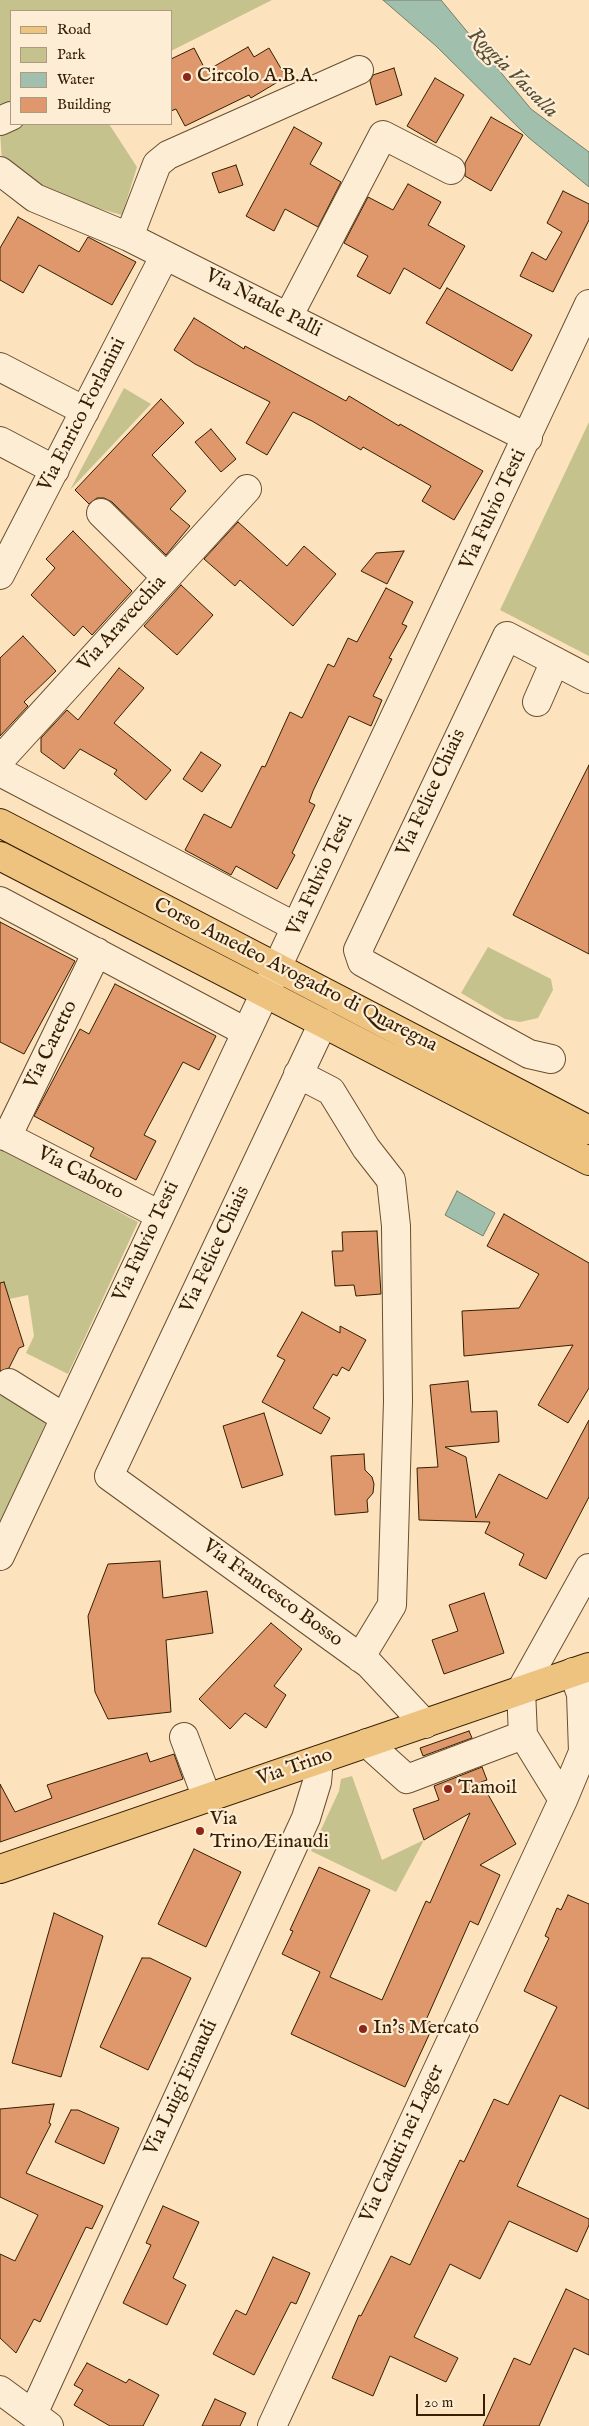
<!DOCTYPE html>
<html>
<head>
<meta charset="utf-8">
<style>
	body { margin:0 }
	#map { position:relative; width:589px; height:2426px; overflow:hidden; background:#fce3be; font-family:"IM FELL English",serif }
	canvas { display:block }
	.legend { position:absolute; left:10px; top:10px; width:162px; height:115px; box-sizing:border-box; background:#fdedd5; border:1px solid #ad9a80; margin:0; padding:6px 9px; list-style:none; font-size:15px; color:#361e00 }
	.legend li { display:flex; align-items:center; gap:10px; height:25px }
	.legend b { width:25px; border:1px solid #ad9a80 }
	.scale { position:absolute; left:416px; top:2394px; width:69px; height:22px; box-sizing:border-box; border:2px solid #361e00; border-top:0; padding-left:6px; font-size:15px; line-height:18px; white-space:nowrap; color:#361e00; -webkit-text-stroke:4px #fdedd5; paint-order:stroke }
</style>
</head>
<body>
<div id="map">
<canvas width="589" height="2426"></canvas>
<ul class="legend">
<li><b style="height:6px;background:#eec27f"></b>Road</li>
<li><b style="height:14px;background:#c5c28d"></b>Park</li>
<li><b style="height:14px;background:#a0bfac"></b>Water</li>
<li><b style="height:14px;background:#de986b"></b>Building</li>
</ul>
<div class="scale">20 m</div>
</div>
<script>
const context = document.querySelector('canvas').getContext('2d');
context.lineJoin = 'round';
function paint(path, color) { context.fillStyle = color; context.fill(path, 'evenodd'); }
const poly = rows => new Path2D(rows.map(r => 'M' + r).join(''));
function trace(path, color, width, dash) { context.strokeStyle = color; context.lineWidth = width; context.lineCap = dash ? 'butt' : 'round'; context.setLineDash(dash || []); context.stroke(path); }
function label(font, color, halo, rows, align = 'center') {
  context.font = font + ' "IM FELL English",serif'; context.lineWidth = 4.5; context.setLineDash([]); context.textBaseline = 'middle'; context.strokeStyle = halo; context.fillStyle = color; for (const [text, x, y, turn = 0] of rows) {
    context.save(); context.translate(x, y); context.rotate((+turn || 0) * Math.PI / 180); context.textAlign = isNaN(turn) ? turn : align; if (halo) context.strokeText(text, 0, 0); context.fillText(text, 0, 0); context.restore();
  }
}
paint(poly([
	[0,0,272,0,171,51,171,11,11,11,11,103,0,108],
	[19,124,109,124,137,167,122,215,36,191,2,160,0,132],
	[124,388,151,404,70,490],
	[589,422,589,656,500,610],
	[488,947,551,979,553,990,538,1018,520,1022,505,1019,461,993],
	[0,1148,138,1222,68,1374,26,1353,34,1336,28,1295,0,1301],
	[0,1391,48,1418,0,1522],
	[352,1776,382,1860,424,1840,396,1892,311,1851,339,1791,341,1779]
]), '#c5c28d');
const water = poly([
	[383,0,441,0,531,109,589,152,589,187,529,138,436,46,383,0],
	[457,1191,495,1213,483,1236,445,1215,457,1191]
]);
paint(water, '#a0bfac');
trace(water, '#767f67', 1);
const building = poly([
	[248,47,254,57,269,48,286,77,251,98,249,95,185,126,176,109,171,111,171,59,194,48,206,71,248,47],
	[394,68,402,95,376,105,370,81,373,75,394,68],
	[435,78,464,95,436,143,407,126,435,78],
	[491,117,523,135,491,191,465,176,465,163,491,117],
	[294,127,322,143,310,164,341,182,318,227,285,209,274,231,246,216,294,127],
	[236,165,243,185,219,193,212,173,236,165],
	[408,184,441,202,428,225,465,246,440,289,404,268,390,294,357,276,368,256,344,243,368,197,393,210,408,184],
	[563,191,589,204,589,220,553,292,520,276,532,252,546,260,562,232,547,223,563,191],
	[18,217,79,252,88,237,136,262,112,305,39,265,23,293,0,280,0,248,18,217],
	[447,288,532,335,512,371,426,323,447,288],
	[194,318,244,349,245,346,346,401,349,396,399,426,400,424,483,471,454,520,422,501,431,486,363,447,361,450,312,421,293,412,267,455,246,443,270,402,195,364,174,350,194,318],
	[161,399,184,423,152,455,186,491,170,509,190,526,166,555,112,502,104,498,97,498,89,504,75,490,161,399],
	[211,429,236,459,221,472,195,442,211,429],
	[238,522,287,566,304,546,336,574,293,626,240,580,235,586,204,559,238,522],
	[73,531,132,591,92,635,83,626,74,636,31,595,55,568,46,559,73,531],
	[404,551,387,584,361,571,376,553,404,551],
	[181,585,213,615,177,655,144,626,181,585],
	[386,588,413,602,402,624,407,626,389,658,392,659,373,696,382,700,371,726,349,716,313,791,309,802,315,805,292,853,295,855,277,889,236,866,231,875,185,850,204,814,231,828,262,766,265,767,290,712,302,718,328,664,334,667,348,638,357,642,386,588],
	[23,636,56,671,24,702,28,706,0,736,0,658,23,636],
	[119,668,144,688,114,723,171,770,146,800,114,774,117,770,80,749,64,769,41,752,41,738,67,710,78,720,119,668],
	[201,752,221,765,202,792,183,779,201,752],
	[589,765,589,954,513,915,589,765],
	[0,922,75,961,24,1054,0,1042,0,922],
	[115,984,216,1036,199,1070,183,1062,144,1135,156,1141,136,1180,90,1156,94,1148,34,1116,80,1029,89,1034,115,984],
	[504,1214,589,1263,589,1388,568,1423,538,1405,573,1345,464,1356,462,1311,519,1308,539,1274,487,1246,504,1214],
	[377,1231,381,1294,356,1296,354,1285,335,1286,332,1251,343,1251,342,1232,377,1231],
	[4,1282,24,1346,19,1348,9,1368,0,1371,0,1283,4,1282],
	[302,1312,340,1333,340,1326,366,1340,349,1371,342,1367,337,1376,333,1374,313,1408,330,1418,321,1434,262,1402,285,1360,277,1356,302,1312],
	[468,1381,471,1412,497,1411,499,1442,445,1447,466,1457,476,1518,499,1474,547,1499,589,1420,589,1497,546,1579,519,1565,524,1554,485,1533,490,1522,419,1520,417,1468,438,1467,430,1385,468,1381],
	[264,1413,283,1475,242,1488,223,1426,264,1413],
	[364,1454,365,1470,372,1477,374,1484,373,1493,367,1500,368,1512,335,1515,331,1456,364,1454],
	[160,1561,163,1598,207,1591,213,1633,166,1640,171,1712,108,1719,95,1692,88,1616,108,1564,160,1561],
	[484,1593,504,1653,444,1674,432,1640,458,1631,449,1605,484,1593],
	[271,1623,302,1649,274,1686,286,1695,266,1728,245,1713,230,1729,199,1699,271,1623],
	[469,1731,472,1738,423,1756,420,1748,469,1731],
	[147,1753,150,1762,174,1754,183,1779,0,1842,0,1784,15,1812,52,1798,47,1785,147,1753],
	[482,1767,487,1780,481,1782,516,1844,480,1865,500,1875,478,1925,470,1921,426,2020,434,2024,405,2087,291,2034,320,1972,282,1954,293,1931,290,1930,319,1867,370,1890,330,1977,382,2000,426,1901,430,1903,470,1813,424,1840,413,1809,439,1800,434,1786,482,1767],
	[194,1849,241,1872,206,1947,158,1924,194,1849],
	[568,1895,589,1904,589,2109,560,2095,517,2186,589,2219,589,2225,577,2252,509,2221,480,2279,450,2264,414,2337,458,2358,446,2382,390,2356,373,2396,332,2378,359,2315,361,2316,391,2256,410,2265,460,2160,464,2162,494,2099,508,2105,557,2007,524,1991,549,1938,545,1936,557,1908,561,1910,568,1895],
	[54,1913,103,1936,61,2077,12,2063,54,1913],
	[142,1958,150,1958,191,1978,148,2070,100,2047,142,1958],
	[54,2104,49,2123,51,2124,26,2173,103,2206,92,2229,86,2227,40,2322,34,2319,16,2353,0,2338,0,2254,15,2261,38,2215,0,2197,0,2109,54,2104],
	[71,2110,78,2110,119,2128,104,2164,55,2142,71,2110],
	[163,2206,199,2222,173,2278,186,2285,167,2325,123,2303,151,2245,146,2243,163,2206],
	[273,2257,310,2273,296,2304,291,2302,254,2375,213,2354,236,2310,246,2315,273,2257],
	[566,2289,589,2300,589,2355,574,2348,539,2426,483,2426,514,2358,530,2365,566,2289],
	[87,2363,126,2383,129,2379,159,2395,143,2426,110,2426,74,2405,83,2390,74,2385,87,2363],
	[215,2399,246,2413,240,2426,202,2426,215,2399]
]);
paint(building, '#de986b');
trace(building, '#361e00', 1);
const minor = poly([
	[0,121,11,116],
	[0,171,35,198,129,237,528,438],
	[129,237,157,164,168,155,359,70],
	[288,317,383,135,451,170],
	[0,367,85,411],
	[0,441,55,470],
	[101,513,166,577],
	[0,575,165,255],
	[537,702,555,661],
	[0,760,247,489],
	[0,772,296,927],
	[0,901,246,1032],
	[323,1023,109,1476,369,1664,425,1724],
	[551,1059,529,1054,362,962,358,950,507,636,589,679],
	[298,1074,331,1091,366,1148,391,1180,396,1226,398,1401,392,1605,360,1658],
	[0,1133,160,1215],
	[7,1137,97,952],
	[9,1383,65,1418],
	[0,1556,589,304],
	[523,1735,563,1800],
	[184,1737,207,1798],
	[367,1743,407,1779,523,1735,521,1690,589,1568],
	[0,2390,49,2426],
	[33,2414,306,1818,317,1782,319,1760],
	[272,2426,563,1800,583,1752,581,1694,573,1672]
]);
const major = poly([
	[0,823,589,1130],
	[0,856,589,1161],
	[0,1869,589,1667]
]);
trace(minor, '#684f30', 30);
trace(major, '#361e00', 30);
trace(minor, '#fdedd5', 28);
trace(major, '#eec27f', 28);
for (const [x, y, r, color] of [
	[187,77,5,"#8f2418"],
	[448,1789,5,"#8f2418"],
	[200,1831,5,"#8f2418"],
	[363,2029,5,"#8f2418"]
]) { const dot = new Path2D(); dot.arc(x, y, r, 0, 2 * Math.PI); context.fillStyle = color; context.fill(dot); trace(dot, '#fdedd5', 2); }
label('20px', '#361e00', '#fdedd5', [
	["Circolo A.B.A.",197,77],
	["Tamoil",458,1789],
	["Via",210,1820],
	["Trino/Einaudi",210,1843],
	["In's Mercato",373,2029]
], 'left');
label('20px', '#361e00', '#fdedd5', [
	["Via Natale Palli",263,304,27],
	["Via Enrico Forlanini",83,415,-63],
	["Via Fulvio Testi",494,510,-65],
	["Via Aravecchia",123,624,-48],
	["Via Felice Chiais",432,793,-65],
	["Via Fulvio Testi",321,876,-65],
	["Corso Amedeo Avogadro di Quaregna",295,976,27],
	["Via Caretto",52,1045,-64],
	["Via Caboto",80,1174,27],
	["Via Fulvio Testi",147,1242,-65],
	["Via Felice Chiais",216,1250,-65],
	["Via Francesco Bosso",272,1594,36],
	["Via Trino",295,1768,-19],
	["Via Luigi Einaudi",182,2088,-65],
	["Via Caduti nei Lager",403,2144,-65]
]);
label('italic 21px', '#564e34', '#fdedd5', [
	["Roggia Vassalla",512,74,45]
]);
</script>
</body>
</html>
